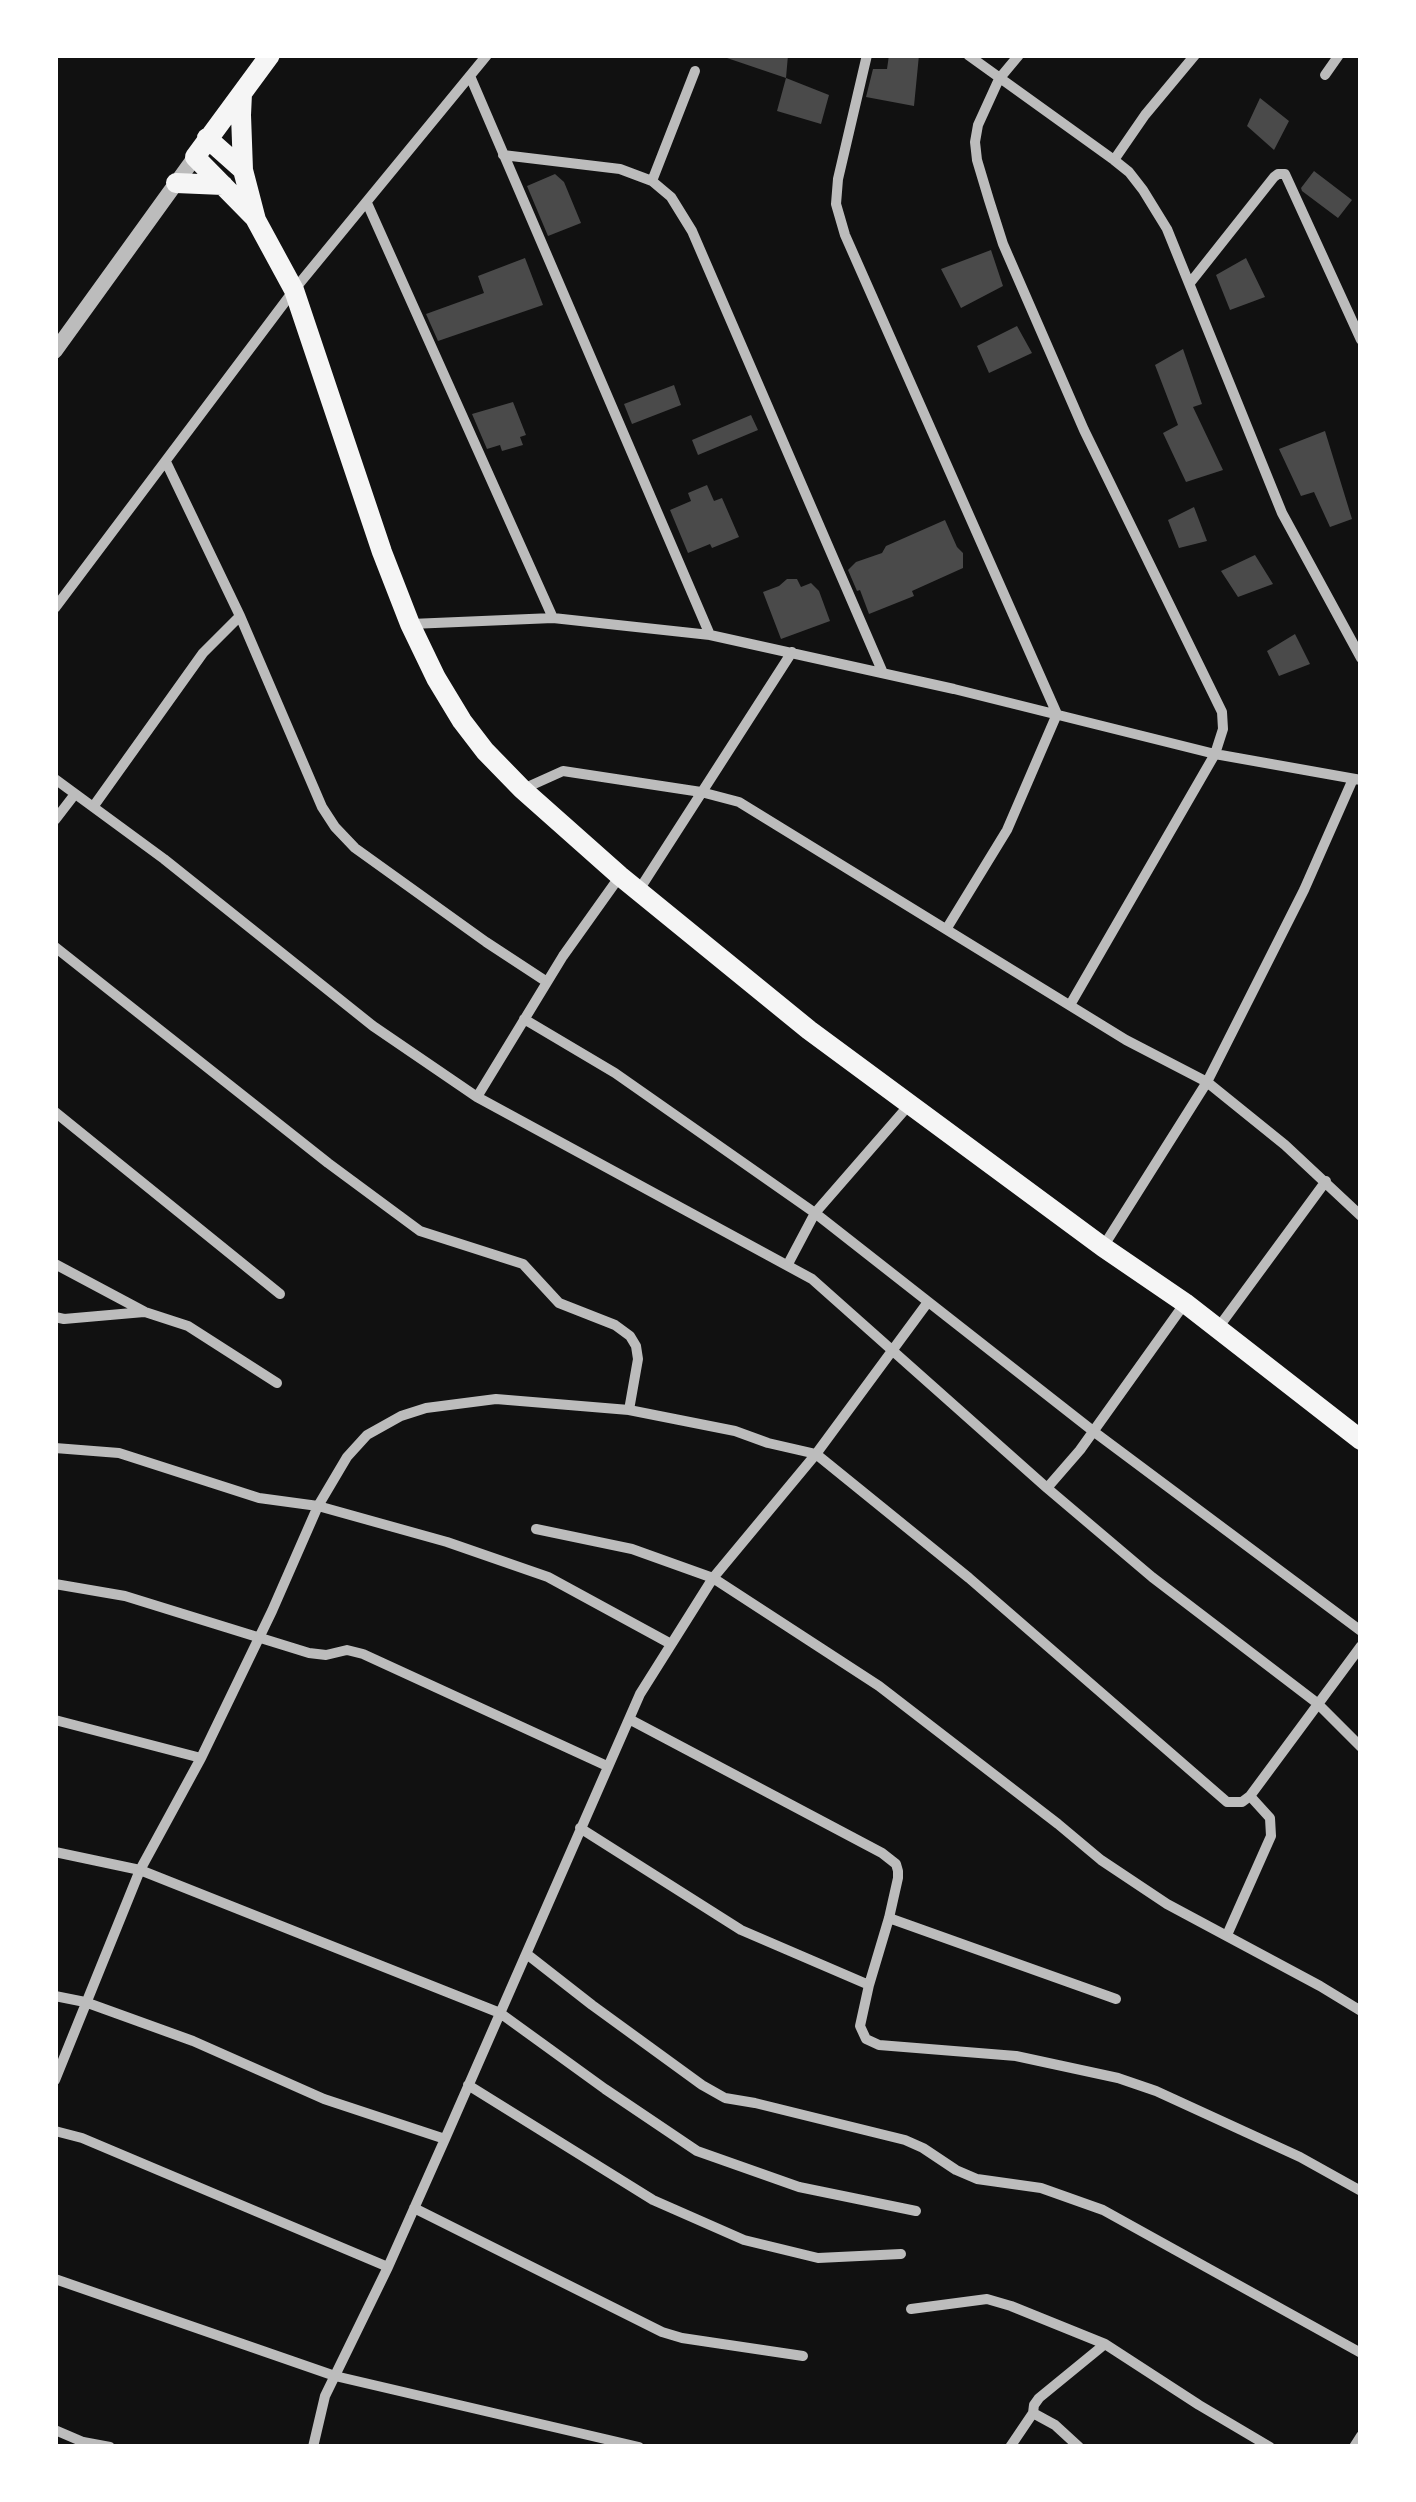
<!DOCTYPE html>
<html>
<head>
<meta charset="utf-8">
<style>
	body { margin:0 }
	#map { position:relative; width:1416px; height:2502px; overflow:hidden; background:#111; font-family:Inter,sans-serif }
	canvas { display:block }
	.frame { position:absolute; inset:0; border:58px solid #fff; pointer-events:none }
</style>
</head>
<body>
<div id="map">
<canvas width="1416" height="2502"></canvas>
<div class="frame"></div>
</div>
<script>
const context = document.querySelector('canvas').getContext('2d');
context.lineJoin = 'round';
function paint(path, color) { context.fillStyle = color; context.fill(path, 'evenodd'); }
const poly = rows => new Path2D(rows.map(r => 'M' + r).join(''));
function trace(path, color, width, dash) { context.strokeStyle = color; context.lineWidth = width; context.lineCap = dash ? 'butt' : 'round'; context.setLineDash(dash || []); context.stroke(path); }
paint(poly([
	[728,55,788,55,786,78,727,58],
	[889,55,919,55,914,106,866,97,873,69,887,69],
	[786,78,829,95,821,124,777,111],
	[1260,98,1289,121,1274,150,1247,126],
	[1314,171,1352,200,1338,218,1302,191,1301,188],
	[555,174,564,182,581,223,548,236,527,186],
	[991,250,1003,286,961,308,941,269],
	[525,258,543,305,438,341,426,314,484,293,478,276],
	[1246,258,1265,297,1230,310,1216,275],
	[1017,326,1032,353,989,373,977,346],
	[1183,349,1202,404,1193,407,1223,470,1186,482,1163,433,1178,425,1155,365],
	[674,385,681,405,632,424,624,404],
	[513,402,526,435,520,437,523,445,502,451,500,445,487,449,472,414],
	[751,415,758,430,698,455,692,440],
	[1325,431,1352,519,1330,527,1314,492,1301,496,1279,449],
	[707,485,714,501,722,498,739,537,712,548,710,544,688,553,670,510,691,501,688,493],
	[1194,507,1207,541,1179,548,1168,520],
	[945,520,957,547,963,553,963,568,912,591,914,596,869,614,860,590,857,591,848,570,856,562,882,553,886,546],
	[1255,555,1273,584,1238,597,1221,571],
	[787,579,797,579,801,587,811,583,819,591,830,621,781,639,763,592,779,586],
	[1295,634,1310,664,1279,676,1267,651]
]), '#4a4a4a');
trace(poly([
	[867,55,838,179,836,204,845,235,1057,714,1007,830,947,928],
	[968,55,1114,160,1129,172,1143,190,1167,229,1282,513,1361,658],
	[1019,55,999,79,978,125,975,142,977,160,989,200,1003,244,1084,430,1222,712,1223,729,1215,754,1070,1005],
	[1325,75,1339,55],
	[470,76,710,635],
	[503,155,620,169,652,181,671,197,692,231,883,673],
	[1114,160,1145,115,1195,55],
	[652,181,695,71],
	[367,203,553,618],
	[1190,283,1274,177,1278,174,1285,174,1361,340],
	[166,462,240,616,322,807,335,827,355,848,486,942,547,982],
	[55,608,294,290,487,55],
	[411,624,553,618,710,635,954,689,1215,754,1361,780],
	[55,779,164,859,373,1026,477,1097,812,1279,1047,1488,1152,1577,1317,1703,1361,1747],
	[523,789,563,771,701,792,739,802,1126,1040,1207,1082,1285,1145,1361,1216],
	[93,807,203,653,240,616],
	[55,820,75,794],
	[639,890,792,652],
	[55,947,328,1163,420,1231,523,1264,559,1303,615,1325,630,1336,636,1346,638,1359,629,1410],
	[524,1019,615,1073,815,1213,1093,1431,1361,1631],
	[477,1097,563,956,620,876],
	[55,1112,280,1294],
	[1103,1247,1207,1082,1304,890,1353,779],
	[55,1264,145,1312,188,1326,277,1383],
	[788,1264,815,1213,909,1105],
	[55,1317,64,1319,144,1312],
	[1218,1328,1326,1181],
	[55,1448,119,1453,259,1498,318,1506,447,1542,548,1577,671,1644],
	[1047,1488,1080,1450,1185,1303],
	[536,1529,632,1549,713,1578,879,1686,1058,1824,1101,1860,1167,1904,1320,1986,1361,2011],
	[55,1584,125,1596,309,1653,326,1655,347,1650,363,1654,607,1766],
	[629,1719,882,1853,896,1864,898,1871,898,1878,889,1918,869,1985,860,2026,866,2039,879,2045,1016,2056,1118,2078,1156,2091,1300,2157,1361,2191],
	[55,1720,201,1758],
	[580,1828,741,1930,869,1985],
	[55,1852,140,1870,500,2013,605,2089,697,2151,799,2187,916,2211],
	[889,1918,1116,1999],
	[1227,1935,1271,1836,1270,1818,1250,1796],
	[528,1955,592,2005,702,2085,725,2098,755,2103,905,2140,923,2148,956,2170,977,2179,1041,2188,1103,2210,1361,2353],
	[55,1996,85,2002,193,2041,324,2099,445,2139],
	[55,2080,140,1870,201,1758,272,1611,318,1506,347,1457,367,1435,401,1416,426,1408,496,1399,629,1410,735,1431,768,1443,816,1454,969,1578,1227,1802,1242,1802,1250,1796,1361,1646],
	[468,2085,653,2200,744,2240,818,2258,901,2254],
	[55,2131,82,2138,388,2267],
	[414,2208,662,2332,682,2338,803,2356],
	[55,2279,335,2376,639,2447],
	[911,2309,987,2299,1011,2306,1105,2344,1199,2405,1270,2447],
	[1033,2413,1055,2425,1079,2447],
	[55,2430,83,2442,110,2447],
	[313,2447,325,2396,388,2267,445,2139,640,1694,713,1578,816,1454,928,1302],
	[1010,2447,1033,2413,1034,2405,1039,2398,1105,2344],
	[1354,2447,1361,2436]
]), '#bcbcbc', 10);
trace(poly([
	[55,351,195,157]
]), '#bcbcbc', 15);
trace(poly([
	[242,93,241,115,243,170],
	[207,138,243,170,256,220,294,290,382,552,410,624,436,678,462,721,485,751,522,789,620,876,809,1030,1103,1247,1185,1303,1361,1440],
	[176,183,223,185],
	[255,218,195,157,270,55]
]), '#f5f5f5', 20);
</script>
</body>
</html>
